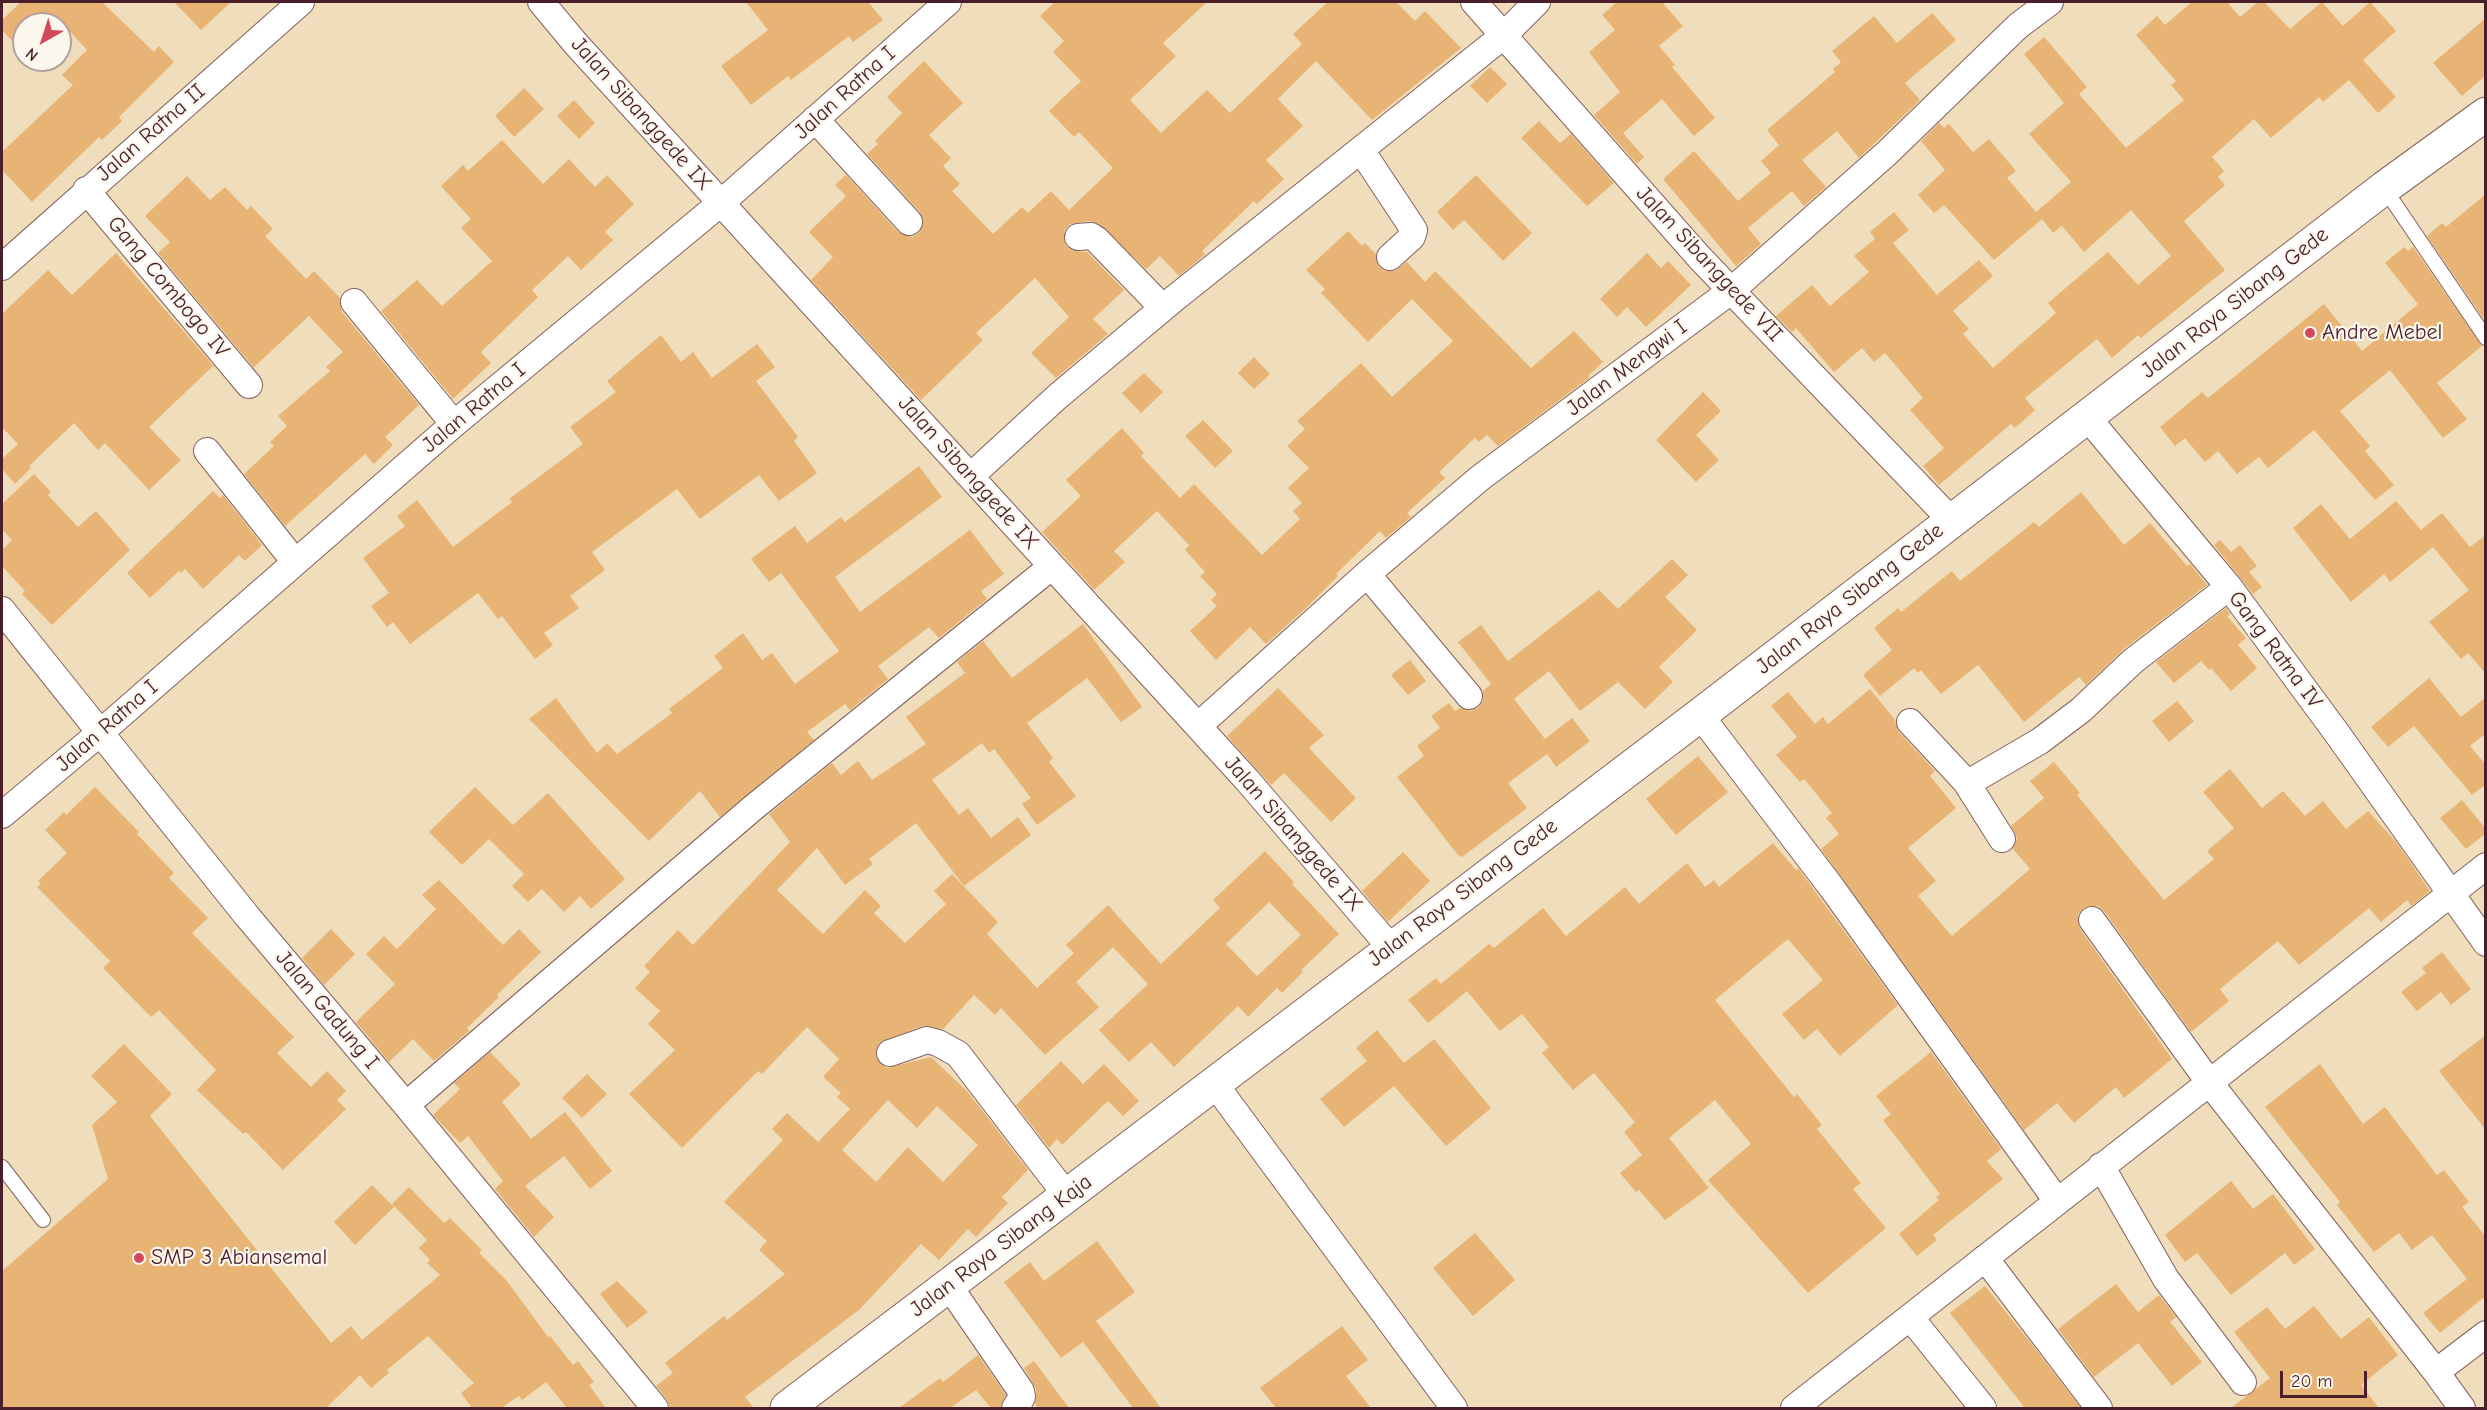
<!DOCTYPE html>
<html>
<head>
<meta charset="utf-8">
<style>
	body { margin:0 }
	#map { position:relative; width:2487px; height:1410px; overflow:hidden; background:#efddbb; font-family:"Comic Neue",sans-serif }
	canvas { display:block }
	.frame { position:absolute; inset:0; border:3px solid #4a1f2b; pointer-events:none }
	.north { position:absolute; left:12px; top:12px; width:60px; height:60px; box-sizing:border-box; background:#fbf7ec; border:2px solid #b4a19f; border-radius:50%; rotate:219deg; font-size:16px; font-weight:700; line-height:24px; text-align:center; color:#4a1f2b }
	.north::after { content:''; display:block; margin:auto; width:21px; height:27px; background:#d1495b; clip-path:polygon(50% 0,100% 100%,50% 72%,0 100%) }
	.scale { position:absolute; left:2280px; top:1371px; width:87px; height:27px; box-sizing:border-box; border:3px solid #4a1f2b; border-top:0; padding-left:8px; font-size:18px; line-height:21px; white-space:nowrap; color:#4a1f2b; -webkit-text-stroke:4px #fbf7ec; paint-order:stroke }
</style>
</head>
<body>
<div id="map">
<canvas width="2487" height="1410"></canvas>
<div class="frame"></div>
<div class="north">N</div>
<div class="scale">20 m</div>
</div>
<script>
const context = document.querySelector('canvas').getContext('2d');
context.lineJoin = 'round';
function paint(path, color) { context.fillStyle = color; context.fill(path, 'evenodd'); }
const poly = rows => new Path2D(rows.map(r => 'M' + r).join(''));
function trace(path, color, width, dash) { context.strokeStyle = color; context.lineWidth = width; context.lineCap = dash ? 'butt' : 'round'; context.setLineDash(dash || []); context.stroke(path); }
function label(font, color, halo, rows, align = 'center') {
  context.font = font + ' "Comic Neue",sans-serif'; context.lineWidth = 4.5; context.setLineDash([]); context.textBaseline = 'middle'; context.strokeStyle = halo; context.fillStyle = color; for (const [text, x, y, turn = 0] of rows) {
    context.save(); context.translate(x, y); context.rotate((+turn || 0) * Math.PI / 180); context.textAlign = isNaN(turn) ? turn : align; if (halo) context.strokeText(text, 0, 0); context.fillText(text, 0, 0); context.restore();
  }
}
paint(poly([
	[21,2,102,2,154,52,159,46,174,62,119,117,122,121,102,140,99,137,32,202,2,170,2,152,73,85,62,75,87,50,63,24,24,24,24,54,2,30,2,20],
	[174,2,231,2,201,30],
	[746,2,868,2,883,20,853,42,849,36,791,80,788,76,751,105,721,66,768,30],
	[1055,2,1207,2,1163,43,1176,56,1130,100,1161,133,1207,90,1230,113,1302,44,1293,34,1328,2,1396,2,1415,21,1425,11,1461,48,1372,120,1316,61,1278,99,1303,126,1266,160,1284,179,1257,204,1254,201,1202,251,1205,254,1203,256,1179,276,1160,256,1146,269,1099,224,1090,221,1070,224,1064,231,1066,246,1072,251,1087,252,1124,290,1093,319,1108,334,1056,378,1031,353,1069,317,1035,278,976,333,983,340,921,400,811,280,833,257,809,232,846,196,835,185,846,175,898,232,912,237,919,233,923,226,920,212,867,154,878,144,875,141,902,113,887,97,924,61,963,103,929,135,951,158,943,166,960,184,952,191,993,234,1022,207,1028,213,1051,191,1069,210,1113,168,1079,132,1074,137,1049,111,1081,81,1053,52,1064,41,1040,16],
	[1617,2,1662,2,1683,26,1659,46,1675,65,1672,67,1715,118,1694,136,1662,99,1623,133,1644,157,1637,164,1594,115,1620,92,1589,52,1615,30,1602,15],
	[2192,2,2227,2,2240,17,2258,2,2264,2,2290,29,2322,2,2343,26,2370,2,2396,31,2363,60,2396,97,2378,113,2349,80,2323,102,2319,97,2271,138,2254,119,2212,157,2224,171,2218,177,2225,185,2184,221,2225,270,2141,338,2138,335,2112,358,2097,339,2025,398,2035,410,2015,428,2011,424,1939,485,1923,466,1944,448,1910,410,1923,398,1885,353,1874,362,1862,348,1834,372,1796,328,1792,332,1776,316,1812,285,1830,306,1869,272,1854,256,1875,239,1870,232,1894,212,1909,230,1893,243,1937,295,1979,260,1993,276,1953,311,1969,329,1963,334,1993,368,2056,313,2048,303,2108,252,2138,285,2171,256,2131,210,2084,252,2062,226,2053,233,2042,219,1994,260,1944,205,1934,213,1918,195,1945,170,1921,141,1939,123,1944,128,1949,124,1973,152,1989,139,2016,171,2007,178,2036,212,2071,182,2029,134,2064,103,2024,54,2044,37,2087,87,2079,94,2126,148,2184,100,2171,85,2176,81,2136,35,2157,16,2165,25],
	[1932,13,1956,40,1905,83,1920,100,1859,158,1837,131,1802,160,1826,187,1804,206,1792,191,1748,228,1761,244,1736,266,1663,179,1694,151,1738,201,1771,173,1761,161,1779,145,1767,130,1835,72,1833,69,1841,62,1832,51,1874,16,1897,43],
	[2486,18,2486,75,2462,96,2433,63],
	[1490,67,1507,84,1487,103,1470,86],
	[524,88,544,109,514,137,495,116],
	[574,100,595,123,579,139,557,116],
	[1539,121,1560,143,1571,134,1614,183,1587,206,1521,138],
	[502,140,543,184,569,159,595,187,607,175,634,204,605,232,613,240,581,270,568,256,532,290,538,297,481,352,491,363,453,399,381,311,417,280,442,306,492,261,461,228,471,219,441,186,463,165,468,171],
	[1476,175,1532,233,1503,261,1464,220,1453,230,1437,212],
	[187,176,210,200,225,187,247,210,251,206,273,229,265,236,306,279,314,271,340,298,342,312,419,405,385,437,393,445,374,464,365,454,285,526,244,474,274,446,270,442,287,426,278,416,330,371,326,367,343,352,309,316,254,367,260,375,158,253,170,242,145,216],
	[2486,194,2486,315,2483,318,2427,236,2442,223,2446,227],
	[1348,231,1362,246,1365,243,1376,254,1379,267,1385,271,1394,271,1407,262,1425,282,1435,271,1531,368,1574,331,1603,362,1588,376,1590,377,1498,446,1487,435,1479,442,1475,438,1439,472,1445,478,1407,513,1411,517,1386,538,1380,531,1336,574,1338,576,1304,610,1266,644,1250,627,1216,660,1190,631,1217,606,1211,600,1217,594,1200,576,1205,572,1185,550,1189,545,1157,511,1114,551,1125,562,1094,590,1042,532,1081,496,1066,480,1122,428,1144,453,1141,456,1180,498,1194,484,1262,555,1300,519,1293,511,1302,503,1288,488,1309,468,1287,446,1305,429,1297,421,1361,363,1392,397,1453,341,1412,299,1368,342,1321,293,1325,289,1306,270],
	[2404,247,2408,251,2413,247,2482,346,2437,383,2467,419,2443,438,2390,370,2340,411,2370,446,2365,451,2394,485,2375,500,2314,430,2268,468,2259,457,2237,474,2218,451,2205,462,2185,438,2175,446,2160,427,2202,392,2208,398,2324,304,2362,351,2418,304,2385,263],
	[116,253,218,371,213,366,149,427,181,460,149,490,105,443,98,450,74,423,29,466,31,468,15,484,2,469,2,459,18,444,2,427,2,314,48,270,72,295],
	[1647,253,1661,268,1668,261,1691,285,1646,327,1627,307,1617,317,1600,299],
	[661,335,681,362,693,352,712,378,757,344,775,367,756,381,798,437,794,441,817,473,779,501,759,475,700,519,677,489,592,552,605,570,570,596,579,608,544,633,553,645,535,659,502,616,498,619,478,593,410,644,393,622,387,627,371,606,389,593,363,558,405,526,397,516,417,500,453,547,512,502,509,499,583,444,570,427,616,392,607,381],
	[1254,357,1270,374,1254,389,1238,373],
	[1144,373,1163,392,1141,413,1122,393],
	[1703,392,1721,411,1696,435,1719,460,1696,482,1656,440],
	[1203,420,1233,451,1215,468,1185,436],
	[919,466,942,497,835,577,860,612,970,530,1004,574,981,591,987,599,939,638,929,627,878,666,888,679,850,710,845,704,807,732,814,740,720,817,700,791,649,841,529,719,556,698,597,753,607,743,617,754,672,713,669,709,723,668,714,656,743,633,762,660,772,653,795,684,839,651,781,573,769,582,751,559,795,526,807,543,841,517,845,522],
	[34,474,51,492,48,495,78,527,96,511,130,550,52,625,22,594,25,591,2,566,2,550,12,540,2,529,2,504],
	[213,491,220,498,223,495,262,545,245,561,239,555,203,589,185,569,181,573,179,571,150,598,127,573],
	[2081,492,2124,545,2150,523,2187,566,2190,564,2207,585,2124,649,2086,685,2079,677,2024,722,1978,665,1941,694,1921,670,1918,673,1914,668,1880,696,1863,675,1892,650,1874,628,1898,608,1901,612,1952,571,1960,581,2034,522,2039,527],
	[2396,501,2421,530,2442,513,2470,547,2486,535,2486,674,2468,653,2461,659,2429,622,2469,590,2433,547,2390,582,2384,574,2351,602,2293,528,2321,504,2350,539],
	[2220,540,2231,552,2240,545,2257,566,2249,572,2262,587,2253,594,2214,545],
	[1672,559,1688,575,1665,597,1697,630,1659,667,1673,682,1645,709,1618,682,1580,711,1549,671,1514,699,1545,739,1572,718,1590,741,1556,767,1547,754,1508,783,1527,808,1462,857,1458,855,1397,777,1424,756,1417,746,1440,728,1431,716,1449,703,1455,711,1460,708,1471,711,1478,708,1483,701,1483,691,1491,684,1458,642,1481,625,1508,661,1599,590,1618,609],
	[2226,608,2230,614,2227,616,2246,638,2238,645,2257,668,2231,691,2211,668,2209,670,2201,661,2174,683,2156,662],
	[1083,624,1142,707,1121,722,1087,678,1027,723,1053,758,1049,762,1076,796,1037,825,1022,804,1031,798,994,749,989,753,982,743,932,780,959,815,968,808,991,838,1018,817,1031,835,964,886,916,823,869,859,873,864,845,885,817,848,777,890,823,934,865,890,881,906,874,913,905,943,946,904,934,891,952,874,998,922,987,934,1037,988,1074,953,1066,945,1108,905,1161,964,1220,908,1213,900,1265,851,1294,882,1292,884,1339,934,1301,970,1303,972,1282,993,1277,988,1248,1017,1238,1006,1174,1067,1151,1042,1129,1062,1099,1030,1148,984,1113,947,1076,982,1099,1007,1045,1055,1001,1008,995,1015,974,995,943,1029,922,1026,879,1043,876,1057,887,1068,931,1057,967,1091,1028,1170,1002,1197,1008,1203,976,1237,968,1229,939,1260,921,1244,860,1309,745,1397,754,1408,670,1408,667,1399,656,1386,673,1373,665,1363,724,1316,727,1320,785,1274,759,1250,767,1241,724,1202,783,1140,772,1129,787,1113,818,1142,850,1109,837,1097,841,1093,823,1077,839,1059,807,1027,762,1074,758,1071,682,1148,629,1094,675,1050,648,1024,660,1011,635,988,650,972,644,966,678,930,693,945,790,842,769,814,832,763,841,775,858,761,872,780,926,744,906,717,965,673,957,662,983,641,1012,678],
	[1269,902,1301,935,1257,976,1226,944],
	[888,1100,917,1128,937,1106,978,1145,943,1182,908,1147,876,1182,842,1150],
	[1410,660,1426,681,1408,695,1391,675],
	[2429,678,2461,717,2486,697,2486,733,2470,746,2486,765,2486,784,2472,795,2414,726,2388,747,2371,727],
	[1278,688,1324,735,1309,748,1356,798,1331,822,1284,773,1271,785,1227,736],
	[1870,689,1895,720,1899,732,1935,771,1930,776,1956,808,1908,848,1936,881,1918,896,1952,936,2030,869,2013,849,2017,838,2011,826,2044,798,2030,781,2054,762,2080,793,2077,795,2164,900,2214,859,2207,851,2234,828,2203,792,2230,769,2262,808,2283,791,2305,816,2323,801,2346,829,2368,811,2397,843,2430,891,2411,906,2407,900,2381,922,2369,908,2299,965,2278,941,2220,989,2229,1001,2191,1032,2104,911,2098,906,2084,908,2078,914,2080,929,2172,1059,2124,1098,2116,1087,2074,1123,2057,1103,2024,1130,1821,849,1839,834,1826,818,1832,813,1804,779,1800,782,1776,755,1797,737,1771,706,1788,692,1815,724,1823,717,1828,724],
	[2177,701,2194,721,2169,742,2152,721],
	[1698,756,1728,792,1676,835,1646,799],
	[95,787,139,832,137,834,174,873,169,878,208,918,192,933,294,1037,277,1053,311,1087,327,1071,346,1091,337,1100,346,1109,283,1170,246,1132,243,1134,197,1090,216,1070,159,1010,151,1017,103,968,110,961,37,887,41,884,38,881,67,853,45,830,64,812,66,815],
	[475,787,513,825,548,793,625,879,591,909,580,896,564,912,542,889,528,902,512,886,524,874,489,839,462,865,429,832],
	[2462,800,2486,829,2486,833,2466,849,2440,818],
	[1773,843,1796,870,1798,868,1898,1005,1840,1056,1817,1029,1804,1040,1782,1014,1823,980,1788,939,1715,1000,1794,1097,1797,1094,1822,1125,1817,1129,1861,1183,1853,1189,1886,1228,1808,1293,1708,1180,1751,1144,1715,1100,1669,1138,1709,1188,1665,1220,1639,1190,1636,1192,1620,1173,1642,1155,1624,1132,1635,1122,1594,1073,1573,1090,1542,1053,1549,1047,1522,1014,1500,1031,1467,991,1428,1023,1408,1000,1436,978,1441,984,1489,944,1494,948,1543,908,1566,936,1625,887,1639,904,1687,863,1705,887,1714,880,1719,887],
	[1403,852,1430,881,1388,922,1362,891],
	[439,880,503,945,519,929,541,952,497,995,499,997,467,1028,469,1031,434,1061,413,1039,389,1062,356,1022,395,984,366,954,384,936,397,949,436,909,422,895],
	[331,929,355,954,324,985,302,958],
	[2442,952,2471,989,2451,1005,2441,992,2417,1011,2401,992,2426,973,2422,968],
	[1377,1030,1404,1063,1434,1039,1491,1108,1446,1146,1394,1086,1344,1127,1320,1099,1367,1061,1356,1048],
	[2486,1035,2486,1130,2439,1071],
	[124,1044,172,1094,150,1116,331,1343,351,1326,362,1340,440,1275,427,1263,430,1260,419,1248,427,1240,392,1204,409,1187,444,1223,450,1218,482,1250,479,1253,507,1281,548,1337,550,1336,573,1365,578,1361,594,1382,589,1385,606,1408,567,1408,546,1382,522,1400,519,1396,501,1408,472,1408,461,1393,474,1383,428,1336,387,1370,389,1373,371,1388,360,1375,326,1408,2,1408,2,1271,108,1179,92,1125,117,1102,91,1076],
	[490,1052,521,1084,502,1102,531,1139,565,1112,612,1171,590,1189,564,1156,525,1186,554,1217,534,1237,495,1189,503,1181,468,1136,460,1143,433,1115,460,1089,454,1083],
	[1931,1052,2001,1149,1987,1161,2003,1179,1933,1235,1937,1240,1917,1256,1899,1234,1939,1200,1936,1197,1940,1194,1883,1120,1891,1114,1876,1096],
	[1061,1061,1083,1084,1104,1064,1139,1101,1123,1116,1108,1101,1062,1145,1057,1139,1049,1148,1016,1105],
	[2320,1064,2363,1124,2385,1107,2437,1175,2444,1170,2469,1202,2462,1207,2486,1237,2486,1302,2483,1298,2440,1333,2423,1313,2467,1279,2432,1235,2412,1250,2399,1233,2374,1252,2337,1205,2340,1202,2265,1107],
	[587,1074,607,1094,582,1118,562,1098],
	[2231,1181,2253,1209,2273,1194,2315,1249,2294,1265,2285,1253,2231,1295,2197,1253,2185,1262,2165,1235],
	[372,1185,394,1207,355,1245,334,1222],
	[1475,1233,1515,1280,1473,1316,1433,1268],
	[1097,1241,1135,1292,1096,1321,1161,1408,1133,1408,1083,1342,1061,1358,1004,1282,1030,1262,1044,1281],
	[617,1281,648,1312,627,1328,600,1294],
	[2116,1284,2138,1312,2159,1295,2176,1317,2170,1322,2202,1362,2172,1386,2138,1343,2094,1377,2058,1329],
	[1985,1286,2034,1347,2081,1408,2025,1408,1950,1313],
	[2314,1306,2341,1339,2369,1317,2398,1355,2361,1385,2379,1408,2231,1408,2270,1378,2234,1332,2267,1307,2285,1329],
	[1342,1326,1368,1360,1346,1376,1371,1408,1276,1408,1260,1388],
	[978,1355,1006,1395,1000,1408,991,1408,976,1390,950,1408,899,1408,940,1378,943,1382],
	[1034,1361,1069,1408,1038,1408,1035,1404,1036,1388,1024,1368]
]), '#e8b475');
const service = poly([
	[2384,188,2486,338],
	[2,1167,43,1220]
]);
const minor = poly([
	[541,2,576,44,1247,780,1391,948],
	[1474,2,1699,257,1951,520],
	[815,119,909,222],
	[1361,150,1414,230,1412,237,1390,257],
	[86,190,249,385],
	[1078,237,1091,236,1097,240,1163,308],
	[2,267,301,2],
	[354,302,454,424],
	[2087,417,2229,587,2336,732,2486,943],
	[207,451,295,562],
	[972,475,1057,397,1175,298,1503,36,1537,2],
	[1367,574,1469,696],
	[2,610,247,916,406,1105,655,1408],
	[1700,715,1832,888,2057,1201],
	[1910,722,1966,782,1975,779,2040,741,2081,710,2133,661,2229,587],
	[1198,726,1367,574,1480,478,1732,290,1887,153,2018,26,2050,2],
	[1966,782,2002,839],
	[2,815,101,732,454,424,722,202,948,2],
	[2092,920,2209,1082,2436,1372,2486,1334],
	[890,1053,927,1040,938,1043,958,1054,1067,1196],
	[1214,1083,1454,1408],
	[406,1105,754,807,1051,567],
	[2101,1166,2166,1279,2243,1382],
	[1985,1258,2099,1408],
	[949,1286,1021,1391,1022,1397,1015,1408],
	[1910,1317,1983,1408],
	[2436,1372,2462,1408],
	[1794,1408,2486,866]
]);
const secondary = poly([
	[787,1408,1700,715,2384,188,2486,114]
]);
trace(service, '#84625d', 16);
trace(minor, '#84625d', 28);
trace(secondary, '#84625d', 35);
trace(service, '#fff', 14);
trace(minor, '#fff', 26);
trace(secondary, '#fff', 33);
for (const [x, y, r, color] of [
	[2310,333,6,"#d1495b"],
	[139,1258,6,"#d1495b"]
]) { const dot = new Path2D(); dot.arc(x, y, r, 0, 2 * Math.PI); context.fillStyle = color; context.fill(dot); trace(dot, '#fbf7ec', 2); }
label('22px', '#4a1f2b', '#fbf7ec', [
	["Jalan Ratna I",845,93,-42],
	["Jalan Sibanggede IX",641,114,48],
	["Jalan Ratna II",151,133,-41],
	["Jalan Sibanggede VII",1709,264,47],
	["Gang Combogo IV",168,287,50],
	["Jalan Raya Sibang Gede",2235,303,-38],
	["Jalan Mengwi I",1627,368,-37],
	["Jalan Ratna I",474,408,-40],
	["Jalan Sibanggede IX",968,473,48],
	["Jalan Raya Sibang Gede",1850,599,-38],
	["Gang Ratna IV",2275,650,53],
	["Jalan Ratna I",107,726,-41],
	["Jalan Sibanggede IX",1293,834,49],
	["Jalan Raya Sibang Gede",1463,893,-37],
	["Jalan Gadung I",327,1010,50],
	["Jalan Raya Sibang Kaja",1001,1246,-37]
]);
label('22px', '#4a1f2b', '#fbf7ec', [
	["Andre Mebel",2322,333],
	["SMP 3 Abiansemal",151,1258]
], 'left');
</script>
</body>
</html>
